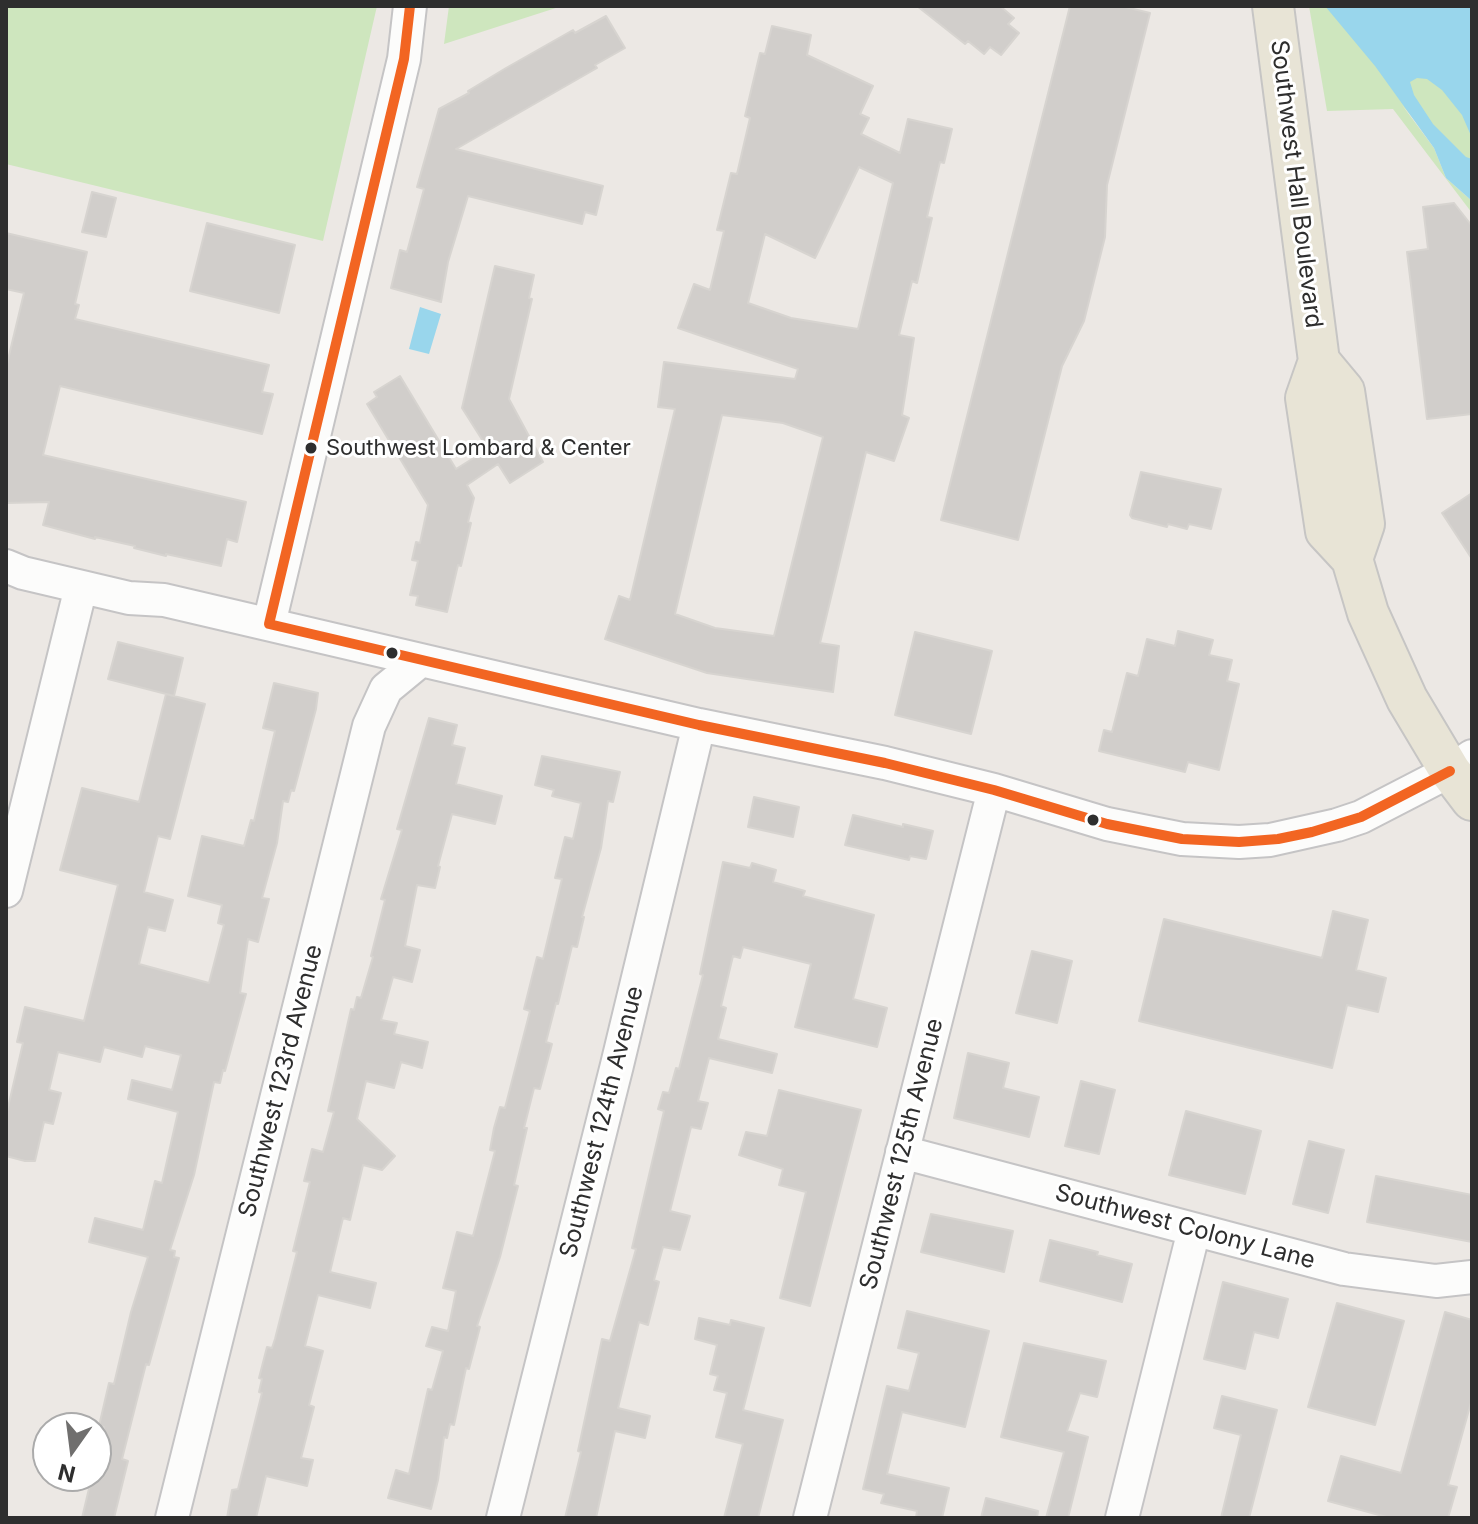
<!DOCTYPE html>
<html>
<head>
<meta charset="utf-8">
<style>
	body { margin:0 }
	#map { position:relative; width:1478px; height:1524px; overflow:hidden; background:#ece8e4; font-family:Inter,sans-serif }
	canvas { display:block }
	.frame { position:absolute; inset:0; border:8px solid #2e2e2e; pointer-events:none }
	.north { position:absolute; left:32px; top:1412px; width:80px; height:80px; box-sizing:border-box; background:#fff; border:2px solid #ababab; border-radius:50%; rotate:194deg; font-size:22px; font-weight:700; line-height:32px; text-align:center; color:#2e2e2e }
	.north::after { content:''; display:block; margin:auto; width:28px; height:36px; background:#706f6e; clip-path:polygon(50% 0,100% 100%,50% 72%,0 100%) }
</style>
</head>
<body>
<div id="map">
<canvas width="1478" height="1524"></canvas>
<div class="frame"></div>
<div class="north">N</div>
</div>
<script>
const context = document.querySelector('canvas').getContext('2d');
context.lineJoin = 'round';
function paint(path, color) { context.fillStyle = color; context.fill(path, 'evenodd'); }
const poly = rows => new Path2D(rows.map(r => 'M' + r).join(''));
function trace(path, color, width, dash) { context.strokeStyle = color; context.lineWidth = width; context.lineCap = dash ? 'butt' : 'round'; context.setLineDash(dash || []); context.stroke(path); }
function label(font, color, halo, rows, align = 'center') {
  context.font = font + ' Inter,sans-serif'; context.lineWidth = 6; context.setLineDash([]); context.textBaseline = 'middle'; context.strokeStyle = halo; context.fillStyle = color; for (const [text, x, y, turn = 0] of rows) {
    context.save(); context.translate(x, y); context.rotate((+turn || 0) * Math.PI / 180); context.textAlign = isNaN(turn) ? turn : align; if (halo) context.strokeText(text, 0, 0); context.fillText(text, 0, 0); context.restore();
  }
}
paint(poly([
	[6,6,377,6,323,241,6,164],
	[449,6,562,6,444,44],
	[1309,6,1472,6,1472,189,1402,105,1434,148,1446,178,1472,201,1472,213,1393,109,1327,111]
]), '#cee6be');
paint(poly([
	[1325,6,1471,6,1472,138,1462,115,1442,90,1427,79,1417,78,1410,82,1414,95,1433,124,1466,157,1472,159,1472,201,1446,178,1434,148,1375,66],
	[420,307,441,314,429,354,409,349]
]), '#99d6ec');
const building = poly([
	[917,6,1000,6,1014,18,1008,24,1019,33,1001,55,990,47,984,54,968,41,965,44,917,6],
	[1070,6,1121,6,1150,13,1107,185,1105,237,1084,321,1062,366,1018,540,941,520,1070,6],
	[606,16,625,48,595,65,597,68,456,149,603,186,596,215,585,212,582,224,468,196,448,262,441,302,391,288,400,250,407,252,424,189,417,187,439,109,469,93,468,91,506,68,573,30,575,33,606,16],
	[772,26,811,35,807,55,873,86,860,114,869,118,861,134,900,153,908,119,952,129,944,163,940,162,927,217,932,218,917,283,912,281,899,335,914,338,902,415,909,418,894,461,866,452,820,643,839,646,833,692,707,673,605,639,619,596,630,600,675,409,658,407,664,362,795,379,798,369,678,328,694,284,710,290,724,231,717,230,731,173,737,174,750,118,745,116,760,53,765,54,772,26],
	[859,167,893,183,858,329,791,318,748,303,765,234,815,258,859,167],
	[722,415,783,423,823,437,774,636,715,628,675,614,722,415],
	[92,192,116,198,106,237,82,232,92,192],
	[1454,203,1472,226,1472,414,1427,419,1407,252,1428,249,1423,207,1454,203],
	[207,223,295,245,279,313,190,291,207,223],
	[6,233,87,252,75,304,79,305,75,319,269,365,262,392,273,394,262,434,60,386,43,455,246,502,237,542,227,539,221,566,166,554,166,556,134,548,135,546,95,537,95,539,43,525,49,502,6,503,6,368,24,293,6,289,6,233],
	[495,266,534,275,529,298,532,299,509,399,543,462,510,483,498,464,467,485,474,498,468,522,471,523,461,566,458,565,447,612,416,605,418,596,410,595,418,561,412,560,416,542,420,543,428,505,367,404,377,397,374,392,400,376,456,469,488,449,462,408,495,266],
	[1141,472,1221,489,1211,529,1189,524,1187,529,1168,524,1167,527,1132,518,1130,515,1141,472],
	[1472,493,1472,559,1442,513,1472,493],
	[1178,631,1213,640,1209,655,1232,660,1227,681,1239,684,1219,770,1188,762,1185,772,1099,751,1104,730,1112,732,1127,673,1138,676,1147,639,1175,646,1178,631],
	[915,632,992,651,971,734,895,715,915,632],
	[118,642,183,658,174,696,108,679,118,642],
	[274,683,318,693,316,709,294,791,291,790,288,802,283,801,277,843,262,898,269,899,258,942,248,939,240,993,246,994,225,1071,223,1070,220,1083,214,1082,194,1175,170,1250,175,1251,174,1257,179,1258,149,1365,146,1364,122,1459,128,1461,114,1518,82,1518,92,1476,96,1476,96,1461,104,1427,99,1426,109,1383,114,1384,131,1312,148,1257,89,1242,95,1218,143,1230,155,1181,162,1183,178,1112,128,1099,132,1080,172,1090,181,1055,145,1046,142,1057,104,1047,100,1062,58,1052,49,1090,61,1093,53,1124,44,1122,35,1161,25,1161,6,1156,6,1116,23,1043,17,1042,25,1007,84,1021,118,885,60,870,82,788,139,802,166,694,205,704,170,839,158,836,144,892,173,900,165,931,148,927,139,964,209,983,224,925,218,923,222,905,188,896,202,836,244,846,251,820,254,821,275,731,263,728,274,683],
	[429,718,457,725,452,745,465,748,456,784,502,796,495,824,452,814,438,866,440,867,435,888,417,885,405,946,420,950,412,982,393,977,381,1020,397,1023,394,1034,428,1042,422,1068,401,1062,394,1088,366,1081,357,1119,395,1156,382,1170,363,1165,350,1220,343,1218,330,1272,376,1283,370,1308,318,1295,305,1346,323,1351,309,1405,314,1407,301,1458,313,1460,307,1486,266,1476,256,1518,227,1518,232,1490,238,1489,262,1393,259,1392,262,1379,259,1378,267,1347,272,1348,275,1339,297,1252,293,1251,310,1182,304,1181,312,1149,323,1152,334,1112,328,1111,351,1009,354,1010,357,997,361,998,373,957,371,956,385,900,381,899,402,830,397,829,429,718],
	[542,756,620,772,613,802,608,801,601,848,582,917,584,917,577,947,572,946,558,1004,556,1003,546,1042,552,1044,540,1089,534,1088,524,1128,527,1128,514,1185,518,1186,500,1257,477,1326,480,1327,469,1369,466,1368,454,1425,450,1424,447,1438,444,1437,438,1480,431,1509,388,1498,396,1470,409,1474,428,1389,432,1390,443,1351,426,1346,432,1327,448,1331,456,1291,443,1288,457,1232,473,1236,495,1151,490,1150,494,1128,500,1107,505,1108,530,1011,524,1009,537,957,543,959,562,879,555,878,565,837,573,839,581,803,552,796,554,790,535,785,542,756],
	[754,797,799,807,793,837,748,827,754,797],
	[853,815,903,827,903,824,933,831,926,859,910,856,909,860,845,845,853,815],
	[723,862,750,868,752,863,776,870,773,882,805,891,803,896,874,915,853,999,887,1008,877,1047,795,1027,811,964,743,947,740,958,733,956,721,1006,726,1008,718,1039,777,1054,772,1073,709,1058,698,1101,708,1103,701,1129,691,1127,670,1211,690,1216,680,1250,663,1247,654,1280,659,1282,648,1325,639,1322,618,1408,650,1416,645,1438,615,1431,596,1518,565,1518,581,1452,578,1451,602,1339,610,1341,636,1249,632,1248,664,1111,658,1109,663,1092,669,1093,676,1068,679,1069,703,975,700,974,723,862],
	[1333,911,1368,920,1356,970,1386,978,1378,1012,1347,1005,1332,1068,1139,1021,1164,919,1322,958,1333,911],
	[1032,951,1072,961,1057,1023,1016,1013,1032,951],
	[968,1053,1009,1063,1003,1088,1039,1097,1029,1137,954,1118,968,1053],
	[1081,1081,1115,1090,1099,1154,1065,1146,1081,1081],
	[779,1090,861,1110,810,1306,780,1298,806,1192,779,1185,783,1169,739,1155,746,1132,767,1136,779,1090],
	[1186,1111,1261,1131,1245,1194,1169,1175,1186,1111],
	[1309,1141,1344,1150,1328,1213,1293,1204,1309,1141],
	[1376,1176,1472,1195,1472,1242,1367,1222,1376,1176],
	[931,1214,1013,1231,1004,1272,921,1252,931,1214],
	[1050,1240,1098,1252,1097,1255,1132,1264,1122,1302,1040,1281,1050,1240],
	[1223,1282,1288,1299,1278,1338,1254,1332,1245,1369,1204,1359,1223,1282],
	[1337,1303,1404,1321,1375,1425,1308,1407,1337,1303],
	[907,1311,989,1331,965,1427,902,1412,887,1474,949,1488,942,1518,916,1518,917,1511,881,1503,884,1494,863,1489,887,1386,909,1391,919,1353,898,1348,907,1311],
	[1445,1312,1472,1320,1472,1399,1448,1485,1457,1487,1448,1518,1390,1518,1328,1501,1341,1456,1401,1473,1445,1312],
	[699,1318,730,1325,731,1320,764,1328,743,1410,783,1420,758,1518,724,1518,743,1444,716,1437,727,1393,714,1390,718,1376,710,1374,717,1345,695,1339,699,1318],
	[1024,1343,1106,1361,1097,1397,1080,1393,1067,1431,1088,1437,1068,1518,1046,1518,1064,1452,1001,1437,1024,1343],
	[1222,1396,1277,1410,1249,1518,1221,1518,1241,1435,1214,1428,1222,1396],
	[986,1498,1038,1511,1037,1518,981,1518,986,1498]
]);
paint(building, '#d1cecb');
trace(building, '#d7d4d0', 2);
const minor = poly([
	[6,566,23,573,129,598,164,600,699,725,885,763,994,790,1107,824,1182,839,1239,842,1270,840,1337,825,1361,817,1450,771,1472,756],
	[269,624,404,59,410,6],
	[6,891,81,587],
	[902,1152,1344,1269,1436,1281,1472,1277],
	[172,1518,369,726,386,689,420,661],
	[503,1518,617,1065,699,725],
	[810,1518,994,790],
	[1122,1518,1194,1230]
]);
const major = poly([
	[1273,6,1319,361,1306,398,1326,531,1352,559,1368,613,1407,699,1450,771,1472,800],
	[1319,361,1344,391,1364,524,1352,559]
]);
trace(minor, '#c5c4c5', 36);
trace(major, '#c6c5c4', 44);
trace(minor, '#fcfcfb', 32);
trace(major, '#e8e4d6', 40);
trace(poly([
	[269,624,699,725,885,763,994,790,1107,824,1182,839,1239,842,1278,839,1312,832,1361,817,1450,771],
	[269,624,404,59,410,6]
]), '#f26522', 10);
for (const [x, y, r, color] of [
	[311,448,7,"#2e2e2e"],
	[392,653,7,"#2e2e2e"],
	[1093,820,7,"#2e2e2e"]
]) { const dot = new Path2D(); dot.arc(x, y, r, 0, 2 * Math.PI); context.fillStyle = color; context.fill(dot); trace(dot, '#fff', 3); }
label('22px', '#2e2e2e', '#fff', [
	["Southwest Lombard & Center",326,448]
], 'left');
label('24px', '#2e2e2e', '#fff', [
	["Southwest Hall Boulevard",1296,184,83],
	["Southwest 123rd Avenue",281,1081,-76],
	["Southwest 124th Avenue",602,1122,-76],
	["Southwest 125th Avenue",902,1154,-76],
	["Southwest Colony Lane",1185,1227,15]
]);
</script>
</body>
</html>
